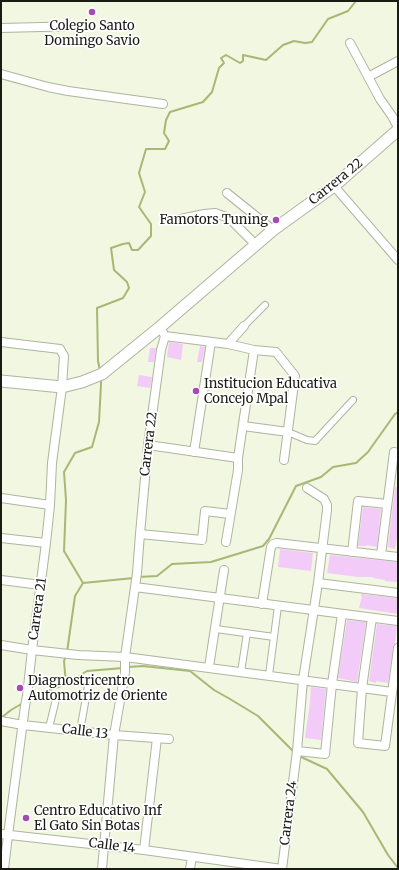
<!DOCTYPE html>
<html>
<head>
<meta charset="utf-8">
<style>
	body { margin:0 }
	#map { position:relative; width:399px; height:870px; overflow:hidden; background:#f1f7e1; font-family:Merriweather,serif }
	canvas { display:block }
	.frame { position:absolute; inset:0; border:2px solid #1a1c14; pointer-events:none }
</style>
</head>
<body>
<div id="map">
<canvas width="399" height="870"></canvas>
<div class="frame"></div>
</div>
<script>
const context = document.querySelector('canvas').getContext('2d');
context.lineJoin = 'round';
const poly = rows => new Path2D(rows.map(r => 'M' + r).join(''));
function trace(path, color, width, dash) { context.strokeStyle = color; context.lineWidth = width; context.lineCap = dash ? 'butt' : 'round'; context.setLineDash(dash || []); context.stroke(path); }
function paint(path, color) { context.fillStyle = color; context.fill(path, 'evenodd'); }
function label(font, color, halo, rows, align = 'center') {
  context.font = font + ' Merriweather,serif'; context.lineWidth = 3.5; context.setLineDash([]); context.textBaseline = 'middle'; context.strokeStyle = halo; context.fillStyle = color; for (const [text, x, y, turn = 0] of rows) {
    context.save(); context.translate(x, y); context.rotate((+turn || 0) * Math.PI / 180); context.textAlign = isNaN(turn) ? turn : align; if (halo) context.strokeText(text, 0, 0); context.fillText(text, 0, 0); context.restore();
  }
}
trace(poly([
	[100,371,98,361,97,308,123,298,129,288,127,282,114,270,111,248,123,244,129,243,132,250,138,250,151,236,151,224,139,207,145,192,139,173,146,149,165,149,169,141,164,133,166,120,170,112,203,102,212,92,219,68,224,63,221,58,226,55,240,63,243,61,243,55,266,60,283,45,294,41,305,43,312,42,328,19,348,11,356,1],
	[138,577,157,576,172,564,211,562,263,546,269,539,296,486,321,477,333,467,356,463,368,452,395,414,398,412],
	[83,583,64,551,66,500,64,472,75,453,92,447,99,422,101,384,101,379],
	[83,583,134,578],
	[67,652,75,596,83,583],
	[66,656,64,661,66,684],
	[128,667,143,666,190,671,214,690,230,699,258,716,294,752],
	[29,700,45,692,66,684,87,671,123,668],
	[1,718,11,710,23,703],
	[299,756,327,769,363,812,388,855,398,868]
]), '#a7b874', 2);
paint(poly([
	[169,342,183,344,181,360,167,357],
	[200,346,205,347,202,362,197,362],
	[150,348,156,348,154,362,148,362],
	[139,375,152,377,150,388,137,386],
	[395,487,398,488,398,532,395,549,388,547],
	[363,507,381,509,377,547,367,545,367,546,358,546],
	[280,549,313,553,311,571,278,567],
	[330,555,398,562,398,582,385,581,385,580,373,578,374,577,358,577,327,573],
	[361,594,398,598,398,614,359,608,362,596,361,596],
	[347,620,366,622,357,682,338,678],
	[377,624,397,626,395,644,393,647,388,683,376,681,376,683,369,681],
	[311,687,326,689,321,740,305,738,310,702]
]), '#f2cbf9');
const pedestrian = poly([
	[244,326,265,305],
	[288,432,307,440,315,441,353,400],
	[216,629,274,637],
	[241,672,247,633],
	[269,675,278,606],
	[49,728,56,699],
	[80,731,88,686]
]);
const minor = poly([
	[1,28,82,26],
	[350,43,380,99,392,116,398,127],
	[1,74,48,87,68,91,163,104],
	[368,77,398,61],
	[334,186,398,260],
	[227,193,273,230],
	[176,220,204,214,215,213,229,218,256,245],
	[165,336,228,344,254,350,276,352,295,376,284,460],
	[1,342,60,349,64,356,62,387,52,463,50,505,46,543,32,650,27,696,25,706,8,835,4,869],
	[228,344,244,326],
	[243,426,288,432],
	[148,445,238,458],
	[194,452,211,342],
	[1,498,50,505],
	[140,534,202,540,205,511,230,514],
	[1,538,46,543],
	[226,542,238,470,238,458,254,350],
	[352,552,358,501,387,504],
	[381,555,394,452,398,453],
	[1,580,41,585],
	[318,583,398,593],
	[135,587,398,621],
	[262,604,271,547,273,544,277,543,398,557],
	[372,618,362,688,358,743,385,746,398,648],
	[1,645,32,650,78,655,125,657,392,692],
	[209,667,224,570],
	[1,721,23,725,114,735,169,739],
	[297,751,325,754,332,684,342,614],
	[1,834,144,850,157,738],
	[144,850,282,869],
	[102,869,114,735,125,672,125,657,137,573,140,534,148,445,161,350,165,336,160,327],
	[190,869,192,857],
	[282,869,297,751,303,680,318,583,327,510,327,505,324,499,307,488]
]);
const secondary = poly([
	[1,381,62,387,82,382,102,374,160,327,273,230,334,186,398,130]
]);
trace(pedestrian, '#aeb4a0', 8);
trace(minor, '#aeb4a0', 10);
trace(secondary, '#aeb4a0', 13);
trace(pedestrian, '#fff', 6);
trace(minor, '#fff', 8);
trace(secondary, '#fff', 11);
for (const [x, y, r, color] of [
	[92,12,4,"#a54bb6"],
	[276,220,4,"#a54bb6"],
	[196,391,4,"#a54bb6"],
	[20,688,4,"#a54bb6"],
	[26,818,4,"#a54bb6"]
]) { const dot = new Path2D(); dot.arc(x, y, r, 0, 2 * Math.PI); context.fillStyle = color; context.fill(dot); trace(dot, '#fff', 1.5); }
label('13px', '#1a1c14', '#fff', [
	["Colegio Santo",92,26,"center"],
	["Domingo Savio",92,41,"center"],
	["Famotors Tuning",268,220,"right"],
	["Institucion Educativa",204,384],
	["Concejo Mpal",204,399],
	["Diagnostricentro",28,681],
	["Automotriz de Oriente",28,696],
	["Centro Educativo Inf",34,811],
	["El Gato Sin Botas",34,826]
], 'left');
label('13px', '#1a1c14', '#fff', [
	["Carrera 22",336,182,-39],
	["Carrera 22",149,444,-83],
	["Carrera 21",38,609,-82],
	["Calle 13",85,732,7],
	["Carrera 24",289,813,-83],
	["Calle 14",112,846,7]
]);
</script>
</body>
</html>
